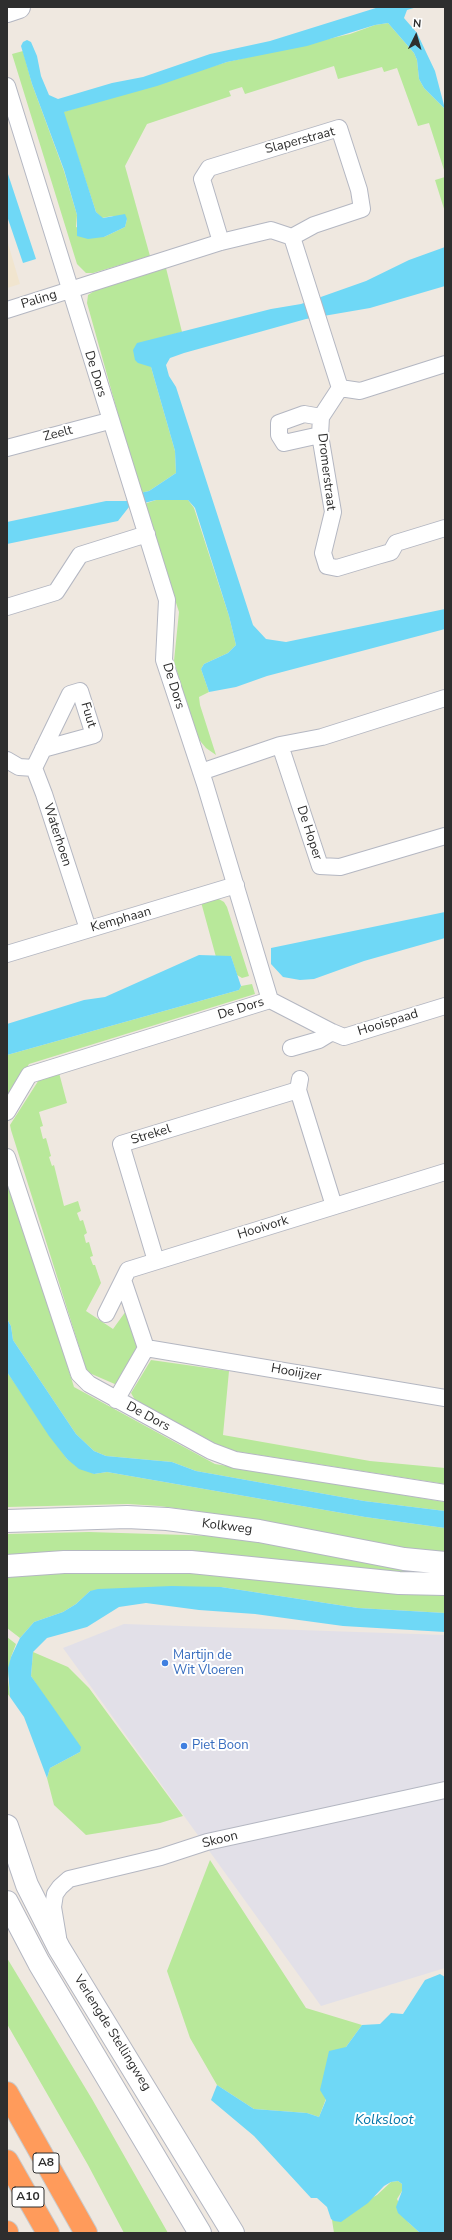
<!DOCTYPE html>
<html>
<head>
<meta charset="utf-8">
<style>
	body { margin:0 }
	#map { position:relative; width:452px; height:2240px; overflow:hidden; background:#efe8e0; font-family:"Nunito Sans",sans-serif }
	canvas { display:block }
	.frame { position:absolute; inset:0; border:8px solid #2e2e2e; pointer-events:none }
	.north { position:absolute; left:396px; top:16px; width:40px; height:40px; -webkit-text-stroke:3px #fff; paint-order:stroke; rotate:5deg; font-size:11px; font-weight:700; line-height:16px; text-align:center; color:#2e2e2e }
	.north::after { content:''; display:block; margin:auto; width:14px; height:18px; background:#2e2e2e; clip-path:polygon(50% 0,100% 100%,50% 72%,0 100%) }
</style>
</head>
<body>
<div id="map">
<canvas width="452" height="2240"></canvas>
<div class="frame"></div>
<div class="north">N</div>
</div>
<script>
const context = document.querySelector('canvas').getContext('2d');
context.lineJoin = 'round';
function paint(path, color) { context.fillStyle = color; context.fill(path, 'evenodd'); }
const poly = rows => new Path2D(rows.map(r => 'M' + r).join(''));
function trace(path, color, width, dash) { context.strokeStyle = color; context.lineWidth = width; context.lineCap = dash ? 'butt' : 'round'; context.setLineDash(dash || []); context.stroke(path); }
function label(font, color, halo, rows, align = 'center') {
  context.font = font + ' "Nunito Sans",sans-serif'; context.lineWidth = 4; context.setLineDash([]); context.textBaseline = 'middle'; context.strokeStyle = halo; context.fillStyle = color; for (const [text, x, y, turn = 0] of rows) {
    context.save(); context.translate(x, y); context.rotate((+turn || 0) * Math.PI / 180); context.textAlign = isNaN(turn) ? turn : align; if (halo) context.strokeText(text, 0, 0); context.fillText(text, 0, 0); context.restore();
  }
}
paint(poly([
	[124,1624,445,1635,445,1968,321,2006,63,1648]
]), '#e2e0e8');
paint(poly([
	[7,240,20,284,7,288]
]), '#f1e5cf');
paint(poly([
	[388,23,414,53,417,60,419,79,424,88,445,109,445,173,429,123,418,126,397,68,384,72,382,67,338,79,334,66,245,94,242,87,229,91,231,96,147,124,125,166,150,256,93,273,86,273,77,264,12,54,23,51,32,84,64,171,77,215,76,227,104,237,125,227,127,219,112,216,102,218,96,212,63,112,227,62,350,34,375,25],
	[445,177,445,212,435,180],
	[166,268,182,332,164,337,151,367,175,451,176,473,149,491,140,493,87,303,88,295,102,286],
	[156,500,188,500,194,508,229,616,236,645,228,653,204,664,201,669,209,692,199,697,200,705,216,755,206,748,196,736,174,661,179,612,144,504],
	[217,898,224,902,227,907,249,976,242,978,237,975,231,956,216,957,201,902],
	[252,984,255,994,29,1064,7,1101,7,1055,239,990,241,986],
	[58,1069,67,1103,39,1112,43,1126,40,1127,43,1139,46,1138,51,1156,49,1157,52,1166,54,1165,64,1206,78,1201,81,1211,77,1213,80,1221,83,1220,87,1233,84,1235,86,1243,89,1242,93,1256,90,1257,93,1265,95,1265,101,1283,86,1311,113,1329,126,1311,137,1344,138,1353,117,1385,87,1372,11,1130,10,1125,42,1075],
	[7,1173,74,1387,215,1464,445,1502,445,1511,364,1501,196,1471,172,1462,106,1456,94,1451,76,1434,13,1340,11,1326,7,1319],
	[151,1360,229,1371,223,1435,370,1461,445,1468,445,1484,227,1450,135,1400,131,1393],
	[7,1372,67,1459,94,1474,107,1472,365,1517,445,1528,445,1557,197,1511,159,1506,128,1504,7,1507],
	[89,1532,249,1537,427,1567,445,1578,7,1558,7,1534],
	[159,1566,445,1591,445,1613,358,1608,221,1587,90,1591,76,1604,63,1612,34,1622,20,1638,7,1628,7,1570],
	[7,1637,16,1644,11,1657,8,1679,10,1697,7,1693],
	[33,1652,68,1667,89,1688,183,1816,160,1823,86,1835,54,1805,47,1778,50,1768,80,1752,31,1676],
	[210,1860,306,2008,362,2025,346,2047,319,2117,307,2113,254,2109,217,2085,190,2038,167,1971],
	[7,1958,92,2099,168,2233,124,2233,88,2165,7,2024],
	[398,2181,402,2184,402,2191,397,2199,408,2222,420,2233,334,2233,332,2220,377,2195,391,2182]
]), '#b8e89a');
paint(poly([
	[379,7,417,7,407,10,404,18,417,33,435,71,445,109,424,88,419,79,417,60,414,53,388,23,375,25,307,46,227,62,157,86,64,112,96,212,103,218,125,214,127,219,125,227,104,237,88,239,77,236,77,215,64,170,32,84,21,46,23,42,27,40,31,42,37,56,41,76,49,95,58,99,112,83,143,77,210,54,270,41],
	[7,171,36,259,23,263,7,216],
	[445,247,445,286,370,308,306,319,184,353,170,358,166,365,169,376,176,387,253,625,266,639,286,642,445,609,445,629,267,676,236,687,209,692,201,669,204,664,228,653,236,645,229,616,195,508,188,500,156,500,129,507,118,521,7,544,7,522,106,501,127,501,126,496,149,491,176,473,175,451,151,367,138,363,135,360,133,350,137,343,271,309,301,304,366,281,409,260],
	[445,912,445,938,364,961,314,979,300,980,283,977,271,964,271,948],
	[199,955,231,956,241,986,239,990,7,1055,7,1024,84,1000,105,997],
	[7,1319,11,1326,13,1340,76,1434,94,1451,106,1456,172,1462,196,1471,364,1501,445,1511,445,1528,365,1517,107,1472,94,1474,79,1469,67,1459,49,1436,7,1372],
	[172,1586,221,1587,358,1608,445,1613,445,1632,343,1626,255,1614,199,1610,146,1603,119,1607,87,1627,47,1638,33,1652,31,1676,81,1747,80,1752,50,1768,47,1778,24,1717,10,1697,8,1668,11,1657,20,1638,34,1622,63,1612,76,1604,90,1591,98,1589],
	[440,1974,445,1977,445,2233,420,2233,398,2213,396,2207,402,2191,402,2184,398,2181,391,2182,384,2186,368,2203,341,2222,334,2221,331,2219,327,2207,317,2198,311,2198,254,2136,211,2100,217,2085,254,2109,307,2113,319,2117,326,2100,320,2090,329,2051,346,2047,362,2025,380,2024,391,2013,403,2014,425,1980]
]), '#6fd8f6');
const street = poly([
	[7,86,167,600,164,660,205,784,270,1000],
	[292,237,340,388],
	[7,310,221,242,271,230,292,237,314,225,362,209,359,190,339,128,209,168,202,179,221,242],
	[445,364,360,391,340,388,321,417,320,435,333,512,323,553,327,566,337,568,377,556,391,552,396,543,445,528],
	[320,435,284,443,279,435,279,423,304,414,321,417],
	[7,448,109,421],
	[7,607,56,592,80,555,147,534],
	[280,745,320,866,340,867,445,836],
	[7,760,19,767,34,768,44,794,88,929],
	[34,768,70,694,80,691,94,735,43,749],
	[201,772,280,745,322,737,445,698],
	[7,954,236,885],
	[270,1000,332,1032,344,1037,445,1006],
	[291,1048,319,1040,332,1032],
	[300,1079,298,1090,334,1206],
	[7,1112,29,1075,270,1000],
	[7,1157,79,1374,89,1384,211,1451,235,1460,445,1493],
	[156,1261,121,1144,298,1090],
	[106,1314,128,1270,445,1172],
	[146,1348,445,1398],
	[116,1400,146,1348,123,1280],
	[58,1937,53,1907,55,1894,60,1887,69,1879,161,1857,207,1842,445,1790]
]);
const secondary = poly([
	[7,11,19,7],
	[7,1521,127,1517,167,1519,259,1531,404,1559,445,1563],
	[7,1566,64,1562,191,1562,399,1583,445,1584],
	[7,1826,27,1885,59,1948,233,2233],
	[7,1902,39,1963,200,2233]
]);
const highway = poly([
	[7,2093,86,2233],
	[7,2161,48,2233],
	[7,2232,7,2233]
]);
trace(street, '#b4b7c2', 18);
trace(secondary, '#b4b7c2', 24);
trace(highway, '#c9c9c9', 24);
trace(street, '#fff', 16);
trace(secondary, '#fff', 22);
trace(highway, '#ff9b5b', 22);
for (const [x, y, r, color] of [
	[165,1663,4,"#3f7fe0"],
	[184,1746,4,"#3f7fe0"]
]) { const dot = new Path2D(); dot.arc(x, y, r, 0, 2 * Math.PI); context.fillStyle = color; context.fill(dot); trace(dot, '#fff', 1.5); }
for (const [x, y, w] of [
	[46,2163,26],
	[28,2197,32]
]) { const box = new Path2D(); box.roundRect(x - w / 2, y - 10, w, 20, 3); context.fillStyle = '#fff'; context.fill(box); trace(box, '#2e2e2e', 1); }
label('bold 12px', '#2e2e2e', null, [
	["A8",46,2163],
	["A10",28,2197]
]);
label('13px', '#2e2e2e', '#fff', [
	["Slaperstraat",300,141,-15],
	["Paling",39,300,-17],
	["De Dors",95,374,73],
	["Zeelt",58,434,-15],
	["Dromerstraat",326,472,83],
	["De Dors",173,686,73],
	["Fuut",88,715,73],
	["De Hoper",309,833,72],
	["Waterhoen",57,835,72],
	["Kemphaan",121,920,-16],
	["De Dors",241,1009,-17],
	["Hooispaad",388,1023,-17],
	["Strekel",151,1135,-17],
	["Hooivork",263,1228,-17],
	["Hooiijzer",296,1373,10],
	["De Dors",148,1417,28],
	["Kolkweg",227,1527,7],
	["Skoon",220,1840,-14],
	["Verlengde Stellingweg",112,2033,58]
]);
label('13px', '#366cbe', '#fff', [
	["Martijn de",173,1656],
	["Wit Vloeren",173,1671],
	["Piet Boon",192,1746]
], 'left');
label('italic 14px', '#0678aa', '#fff', [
	["Kolksloot",384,2121]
]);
</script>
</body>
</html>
